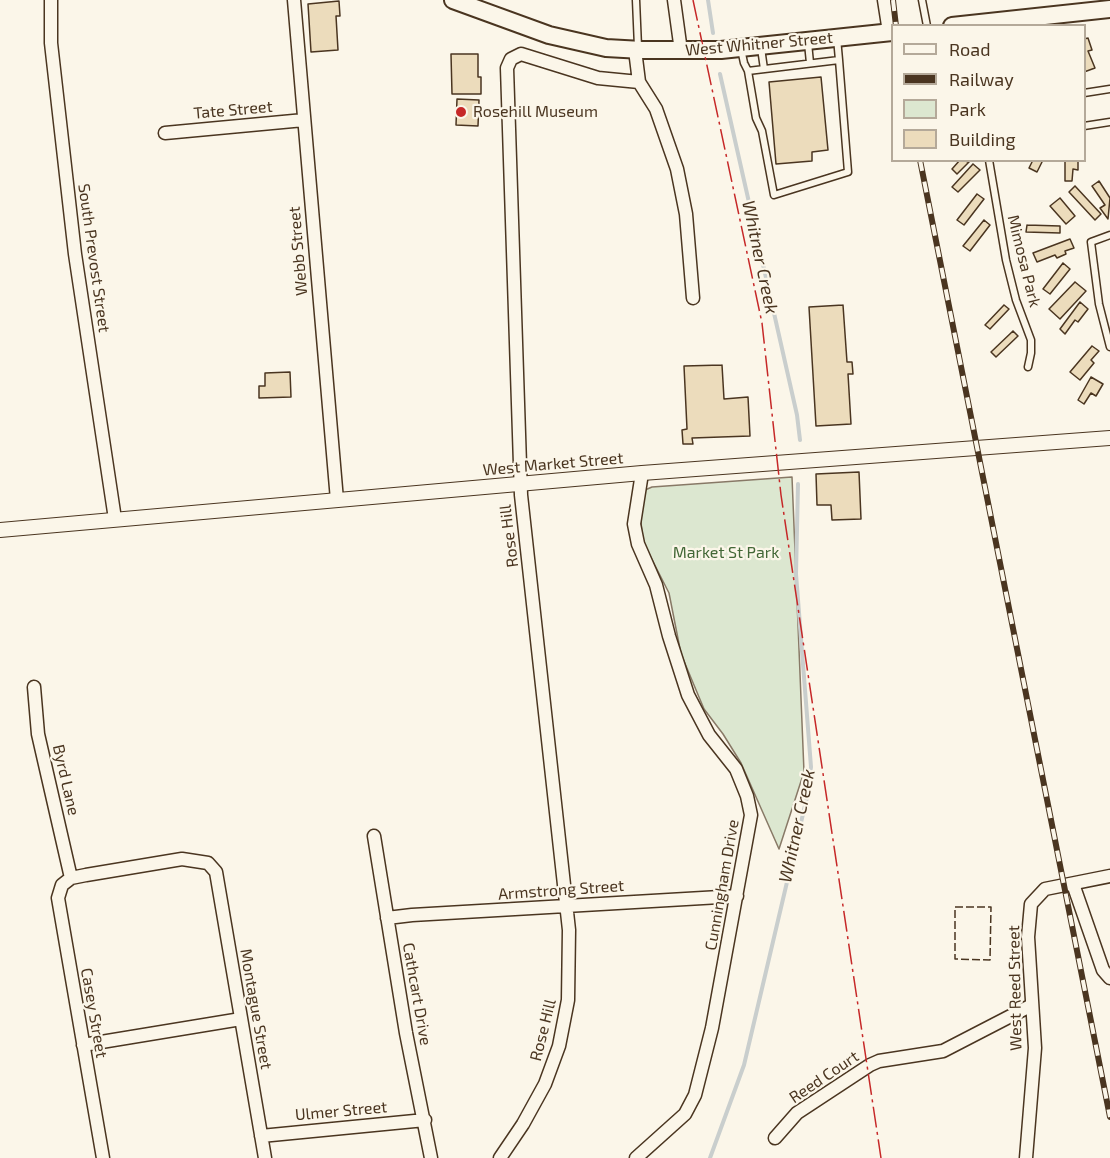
<!DOCTYPE html>
<html>
<head>
<meta charset="utf-8">
<style>
	body { margin:0 }
	#map { position:relative; width:1110px; height:1158px; overflow:hidden; background:#fbf6e9; font-family:"Exo 2",sans-serif }
	canvas { display:block }
	.legend { position:absolute; left:891px; top:24px; width:195px; height:138px; box-sizing:border-box; background:#fbf6e9; border:2px solid #b4a999; margin:0; padding:8px 10px; list-style:none; font-size:18px; color:#4a3520 }
	.legend li { display:flex; align-items:center; gap:12px; height:30px }
	.legend b { width:30px; border:2px solid #b4a999 }
</style>
</head>
<body>
<div id="map">
<canvas width="1110" height="1158"></canvas>
<ul class="legend">
<li><b style="height:8px;background:#fbf6e9"></b>Road</li>
<li><b style="height:8px;background:#4a3520"></b>Railway</li>
<li><b style="height:16px;background:#dce7d0"></b>Park</li>
<li><b style="height:16px;background:#ecdcbc"></b>Building</li>
</ul>
</div>
<script>
const context = document.querySelector('canvas').getContext('2d');
context.lineJoin = 'round';
function paint(path, color) { context.fillStyle = color; context.fill(path, 'evenodd'); }
const poly = rows => new Path2D(rows.map(r => 'M' + r).join(''));
function trace(path, color, width, dash) { context.strokeStyle = color; context.lineWidth = width; context.lineCap = dash ? 'butt' : 'round'; context.setLineDash(dash || []); context.stroke(path); }
function label(font, color, halo, rows, align = 'center') {
  context.font = font + ' "Exo 2",sans-serif'; context.lineWidth = 4.5; context.setLineDash([]); context.textBaseline = 'middle'; context.strokeStyle = halo; context.fillStyle = color; for (const [text, x, y, turn = 0] of rows) {
    context.save(); context.translate(x, y); context.rotate((+turn || 0) * Math.PI / 180); context.textAlign = isNaN(turn) ? turn : align; if (halo) context.strokeText(text, 0, 0); context.fillText(text, 0, 0); context.restore();
  }
}
const green = poly([
	[792,477,804,772,779,849,741,763,723,734,704,709,681,654,669,593,642,540,641,519,645,490,652,487,792,477]
]);
paint(green, '#dce7d0');
trace(green, '#887966', 1.5);
trace(poly([
	[708,0,713,33],
	[720,74,797,415,800,440],
	[710,1158,744,1065,807,797,811,767,796,574,798,484]
]), '#c9cecd', 4);
const building = poly([
	[339,1,340,16,336,16,338,50,311,52,308,4,339,1],
	[1088,38,1092,50,1088,51,1095,68,1084,72,1084,39,1088,38],
	[451,54,478,54,478,77,481,77,481,94,452,94,451,54],
	[821,77,828,150,812,152,812,161,776,164,769,82,821,77],
	[457,99,479,100,478,126,456,125,457,99],
	[960,160,969,162,957,174,952,169,960,160],
	[1033,160,1043,160,1037,172,1029,168,1033,160],
	[1065,160,1078,160,1078,170,1073,169,1072,181,1065,181,1065,160],
	[973,164,980,170,958,192,952,187,973,164],
	[1099,181,1110,198,1108,219,1100,208,1105,205,1092,186,1099,181],
	[1075,186,1101,214,1095,220,1069,192,1075,186],
	[977,194,984,199,964,225,957,220,977,194],
	[1060,198,1075,216,1066,224,1050,206,1060,198],
	[984,220,990,225,970,251,963,246,984,220],
	[1027,225,1060,226,1060,233,1026,232,1027,225],
	[1070,239,1074,248,1065,251,1066,254,1057,258,1055,255,1037,262,1033,253,1070,239],
	[1063,263,1070,269,1050,294,1043,289,1063,263],
	[1075,282,1086,291,1060,319,1049,309,1075,282],
	[1080,302,1088,309,1078,322,1075,320,1065,334,1060,329,1080,302],
	[843,305,847,362,852,362,853,374,848,374,851,424,816,426,809,307,843,305],
	[1004,305,1009,309,990,329,985,325,1004,305],
	[1013,331,1018,336,996,357,991,352,1013,331],
	[1092,346,1099,351,1091,360,1094,363,1080,380,1070,372,1092,346],
	[722,365,724,399,748,397,750,436,692,438,693,444,683,444,682,430,687,429,684,366,722,365],
	[290,372,291,397,259,398,259,386,265,386,265,373,290,372],
	[1091,377,1103,384,1096,396,1091,393,1084,404,1078,400,1091,377],
	[859,472,861,519,832,520,831,505,817,505,816,474,859,472]
]);
paint(building, '#ecdcbc');
trace(building, '#4a3520', 1.5);
const service = poly([
	[636,0,638,47],
	[922,0,927,26],
	[837,38,839,60,848,172,774,195,762,131,756,118,748,71,839,60],
	[808,43,810,63],
	[761,48,764,69],
	[741,49,744,63,748,71],
	[1084,93,1110,89],
	[1084,126,1110,122],
	[989,160,1006,260,1016,300,1031,340,1031,353,1028,367],
	[1110,235,1091,242,1099,304,1110,347]
]);
const minor = poly([
	[51,0,51,43,75,254,115,519],
	[294,0,337,500],
	[674,0,681,51],
	[884,0,889,32],
	[639,82,656,109,677,169,686,214,693,298],
	[165,133,304,120],
	[34,687,38,734,71,878],
	[374,836,406,1033,431,1158],
	[1073,884,1103,970,1110,978],
	[387,918,412,915,737,896],
	[83,1045,241,1019],
	[261,1136,425,1120],
	[775,1138,797,1113,870,1065,879,1061,943,1051,1032,1005],
	[103,1158,58,898,62,885,71,878,86,875,182,859,208,863,216,872,265,1158],
	[500,1158,523,1124,545,1084,559,1046,568,1000,569,930,521,495,507,68,511,59,521,54,598,78,639,82,635,50],
	[636,1158,685,1114,695,1095,712,1028,751,815,747,796,736,769,709,735,688,695,669,636,656,585,638,544,634,524,642,473],
	[1026,1158,1035,1048,1028,937,1031,904,1045,889,1110,876]
]);
const tertiary = poly([
	[0,530,642,473,1110,438]
]);
const secondary = poly([
	[453,0,549,35,606,48,642,50,721,50,892,32],
	[952,26,1110,9]
]);
trace(service, '#4a3520', 9);
trace(minor, '#4a3520', 15);
trace(tertiary, '#4a3520', 16);
trace(secondary, '#4a3520', 20);
trace(service, '#fbf6e9', 6);
trace(minor, '#fbf6e9', 12);
trace(tertiary, '#fbf6e9', 14);
trace(secondary, '#fbf6e9', 16);
const rail = poly([
	[893,0,896,26],
	[920,160,1110,1117]
]);
trace(rail, '#4a3520', 6);
trace(rail, '#fbf6e9', 4, [11]);
trace(poly([
	[955,907,991,907,990,960,955,959,955,907]
]), '#4a3520', 1.5, [8, 3]);
trace(poly([
	[693,0,762,323,781,495,881,1158]
]), '#c62828', 1.5, [21, 4.5, 3, 4.5]);
for (const [x, y, r, color] of [
	[461,112,6,"#c62828"]
]) { const dot = new Path2D(); dot.arc(x, y, r, 0, 2 * Math.PI); context.fillStyle = color; context.fill(dot); trace(dot, '#fbf6e9', 2); }
label('16px', '#4a3520', '#fbf6e9', [
	["West Whitner Street",759,44,-5],
	["Tate Street",233,110,-5],
	["Webb Street",298,251,-95],
	["South Prevost Street",94,258,82],
	["Mimosa Park",1024,261,76],
	["West Market Street",553,464,-5],
	["Rose Hill",509,536,-97],
	["Byrd Lane",66,780,77],
	["Cunningham Drive",722,885,-80],
	["Armstrong Street",561,890,-4],
	["West Reed Street",1015,988,-91],
	["Cathcart Drive",417,994,80],
	["Montague Street",256,1009,80],
	["Casey Street",94,1013,80],
	["Rose Hill",543,1030,-76],
	["Reed Court",824,1077,-34],
	["Ulmer Street",341,1111,-5]
]);
label('16px', '#4a3520', '#fbf6e9', [
	["Rosehill Museum",473,112]
], 'left');
label('16px', '#436837', '#fbf6e9', [
	["Market St Park",726,553]
]);
label('italic 18px', '#4a3520', '#fbf6e9', [
	["Whitner Creek",760,257,78],
	["Whitner Creek",797,826,-78]
]);
</script>
</body>
</html>
